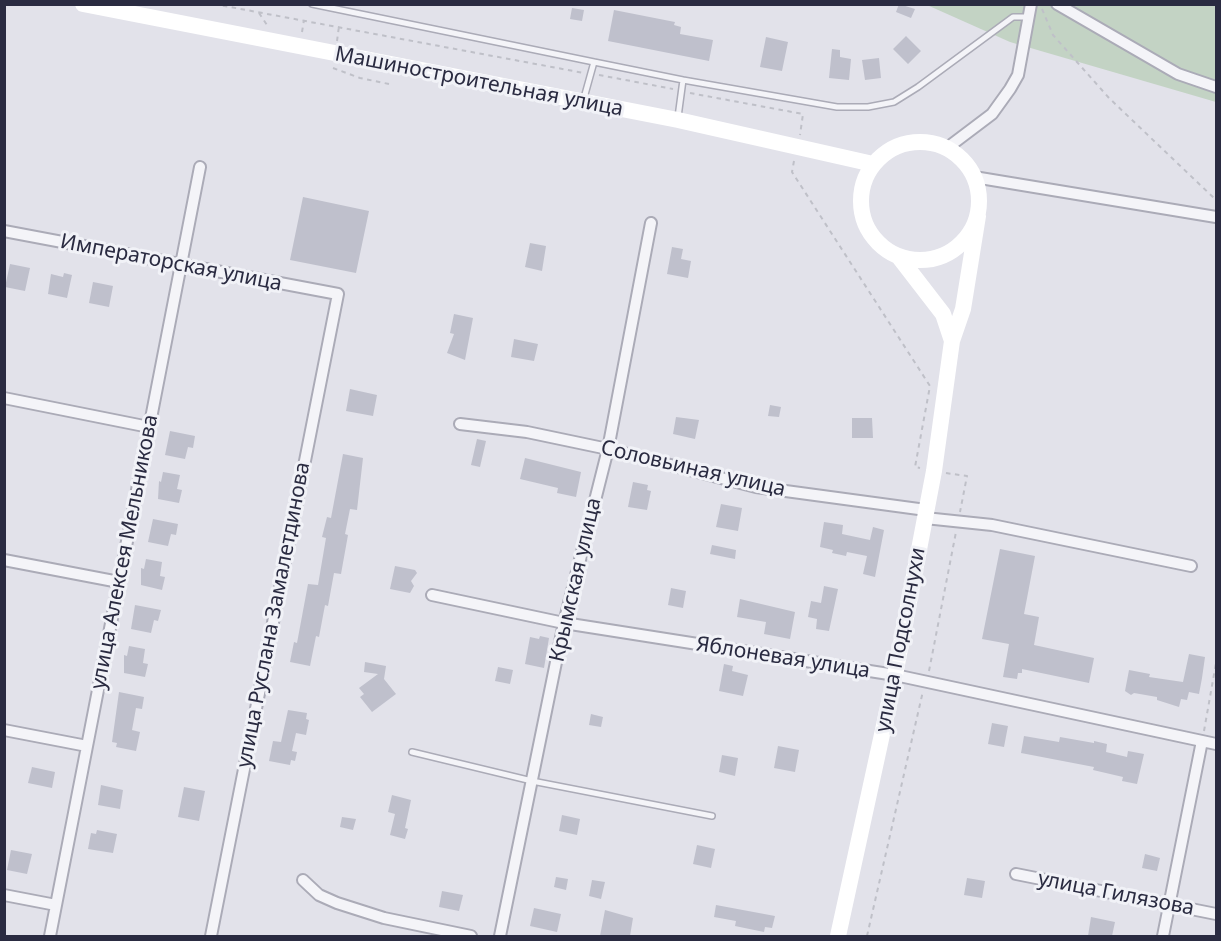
<!DOCTYPE html>
<html>
<head>
<meta charset="utf-8">
<style>
	body { margin:0 }
	#map { position:relative; width:1221px; height:941px; overflow:hidden; background:#e2e2ea; font-family:"Noto Sans",sans-serif }
	canvas { display:block }
	.frame { position:absolute; inset:0; border:6px solid #2a2b41; pointer-events:none }
</style>
</head>
<body>
<div id="map">
<canvas width="1221" height="941"></canvas>
<div class="frame"></div>
</div>
<script>
const context = document.querySelector('canvas').getContext('2d');
context.lineJoin = 'round';
function paint(path, color) { context.fillStyle = color; context.fill(path, 'evenodd'); }
const poly = rows => new Path2D(rows.map(r => 'M' + r).join(''));
function trace(path, color, width, dash) { context.strokeStyle = color; context.lineWidth = width; context.lineCap = dash ? 'butt' : 'round'; context.setLineDash(dash || []); context.stroke(path); }
function label(font, color, halo, rows, align = 'center') {
  context.font = font + ' "Noto Sans",sans-serif'; context.lineWidth = 6; context.setLineDash([]); context.textBaseline = 'middle'; context.strokeStyle = halo; context.fillStyle = color; for (const [text, x, y, turn = 0] of rows) {
    context.save(); context.translate(x, y); context.rotate((+turn || 0) * Math.PI / 180); context.textAlign = isNaN(turn) ? turn : align; if (halo) context.strokeText(text, 0, 0); context.fillText(text, 0, 0); context.restore();
  }
}
paint(poly([
	[927,5,1216,5,1216,102,1010,42]
]), '#c3d3c4');
paint(poly([
	[899,4,915,9,911,18,896,12],
	[572,8,584,10,582,21,570,19],
	[614,10,675,22,674,25,681,27,680,34,713,40,709,61,608,41],
	[906,36,921,51,908,64,893,49],
	[766,37,788,42,782,71,760,67],
	[832,49,840,50,840,57,851,59,849,80,829,78],
	[879,58,881,78,865,80,862,60],
	[303,197,369,211,356,273,290,260],
	[530,243,546,246,542,271,525,267],
	[672,247,683,249,681,259,691,261,688,278,667,274],
	[10,264,30,268,25,291,5,287],
	[64,273,72,275,67,298,48,294,51,274,63,277],
	[93,282,113,286,109,307,89,303],
	[454,314,473,318,465,360,447,353,454,334,450,333],
	[514,339,538,344,534,361,511,357],
	[350,389,377,395,373,416,346,411],
	[770,405,781,407,779,417,768,416],
	[676,417,699,420,695,439,673,434],
	[852,418,872,418,873,438,852,438],
	[170,431,195,436,193,448,188,447,185,459,165,455],
	[477,439,486,441,480,467,471,465],
	[343,454,363,458,357,510,350,509,345,534,348,535,341,574,334,573,328,606,325,605,319,637,316,636,310,666,290,662,294,642,297,643,308,584,318,585,326,538,322,537,327,517,331,518],
	[525,458,581,472,576,497,557,493,558,488,520,479],
	[163,472,180,475,177,489,182,490,179,503,158,499,159,481,161,482],
	[633,482,648,485,647,490,651,491,647,510,628,507],
	[721,504,742,508,738,531,716,527],
	[153,519,178,524,176,535,171,534,168,546,148,542],
	[824,522,843,525,842,534,870,540,873,527,884,530,875,577,863,574,867,556,847,552,846,556,832,553,833,550,820,547],
	[712,545,736,550,735,559,710,554],
	[1000,549,1035,556,1024,614,1039,617,1034,645,1094,658,1089,683,1022,669,1022,673,1018,673,1017,679,1003,677,1009,644,982,639],
	[146,559,162,562,160,576,165,577,162,590,141,585,141,568,144,569],
	[395,566,415,570,417,573,411,581,414,586,410,593,390,589],
	[824,586,838,589,829,631,816,629,817,619,808,617,811,601,821,603],
	[671,588,686,591,683,608,668,605],
	[740,599,795,612,790,639,764,634,766,622,737,617],
	[135,605,161,610,158,621,154,620,151,633,131,629],
	[540,636,549,638,544,668,525,664,530,637,539,639],
	[129,646,145,649,143,663,148,664,145,677,124,673,124,655,127,656],
	[1189,654,1205,657,1202,678,1199,694,1189,692,1187,700,1181,699,1179,707,1157,700,1157,697,1134,693,1131,695,1125,691,1129,670,1150,674,1149,677,1183,682],
	[365,662,386,666,384,679,396,694,372,712,360,697,364,694,359,688,378,674,364,672],
	[724,664,733,666,732,671,748,675,743,696,719,691],
	[498,667,513,670,510,684,495,681],
	[119,692,144,697,142,709,136,708,132,730,140,732,136,751,116,747,117,743,112,742],
	[288,710,307,713,306,719,309,720,306,735,296,733,292,751,297,752,295,761,291,760,290,765,269,761,273,741,281,742],
	[591,714,603,717,601,727,589,725],
	[992,723,1008,726,1004,747,988,744],
	[1024,736,1059,742,1060,737,1094,743,1094,741,1107,744,1106,752,1127,757,1128,751,1144,754,1137,784,1122,781,1123,777,1093,770,1094,767,1021,753],
	[778,746,799,750,795,772,774,768],
	[722,755,738,758,735,776,719,772],
	[32,767,55,772,52,788,28,783],
	[101,785,123,790,120,809,98,805],
	[184,787,205,791,199,821,178,817],
	[392,795,411,800,405,828,408,829,405,839,390,835,395,814,388,812],
	[562,815,580,819,577,835,559,831],
	[342,817,356,819,353,830,340,827],
	[97,830,117,834,113,853,88,849,91,833,96,834],
	[697,845,715,849,711,868,693,864],
	[11,850,32,854,27,874,7,870],
	[1145,854,1160,858,1157,871,1142,868],
	[556,877,568,879,566,890,554,887],
	[967,878,985,881,982,898,964,895],
	[592,880,605,882,601,899,589,896],
	[442,891,463,895,459,911,439,907],
	[716,905,775,916,772,928,765,927,764,932,735,926,736,921,714,917],
	[534,908,561,914,557,932,530,926],
	[605,910,633,918,630,936,600,936],
	[1091,917,1115,922,1112,936,1088,936]
]), '#bfc0cc');
const lane = poly([
	[312,4,594,62],
	[683,80,837,107,868,107,894,102,918,87,1013,17,1029,17],
	[584,98,594,62,683,80,678,117],
	[412,752,532,781,712,816]
]);
const street = poly([
	[1057,4,1178,74,1216,87],
	[947,148,992,114,1010,89,1018,75,1031,4],
	[974,177,1216,217],
	[4,231,338,294,211,936],
	[4,398,149,427],
	[460,424,527,432,608,449,756,487,926,510],
	[925,518,992,525,1191,566],
	[4,560,119,582],
	[432,595,564,623,895,675,1216,744],
	[4,730,87,746],
	[1016,874,1216,914],
	[303,880,319,895,337,903,384,918,471,936],
	[4,895,56,905],
	[50,936,200,167],
	[500,936,564,623,608,449,651,223],
	[1163,936,1202,741]
]);
trace(lane, '#ababb7', 8);
trace(street, '#ababb7', 14);
trace(poly([
	[214,4,584,73],
	[1042,9,1053,35,1109,98,1216,200],
	[259,13,267,25],
	[302,32,304,20],
	[337,41,339,26],
	[333,68,360,78,389,84],
	[599,75,673,89],
	[690,93,803,114,800,135],
	[794,161,792,172,930,386,915,467,920,468],
	[946,473,967,476,960,512],
	[929,671,956,532],
	[1204,731,1216,663],
	[867,936,923,691]
]), '#bfc0c8', 2, [4.5, 4.5]);
trace(lane, '#f4f4f8', 5);
trace(street, '#f4f4f8', 10);
trace(poly([
	[83,4,678,120,873,164],
	'861 201a59 59 0 1 1 118 0a59 59 0 1 1-118 0Z',
	[899,257,943,314,952,341],
	[838,936,895,675,934,471,952,341,963,309,978,216]
]), '#fff', 16);
label('21px', '#2a2b41', '#f1f2f7', [
	["Машиностроительная улица",479,82,11],
	["Императорская улица",171,263,11],
	["Соловьиная улица",693,469,13],
	["улица Алексея Мельникова",125,552,-79],
	["Крымская улица",576,580,-77],
	["улица Руслана Замалетдинова",274,615,-79],
	["улица Подсолнухи",901,640,-79],
	["Яблоневая улица",783,658,9],
	["улица Гилязова",1116,894,11]
]);
</script>
</body>
</html>
